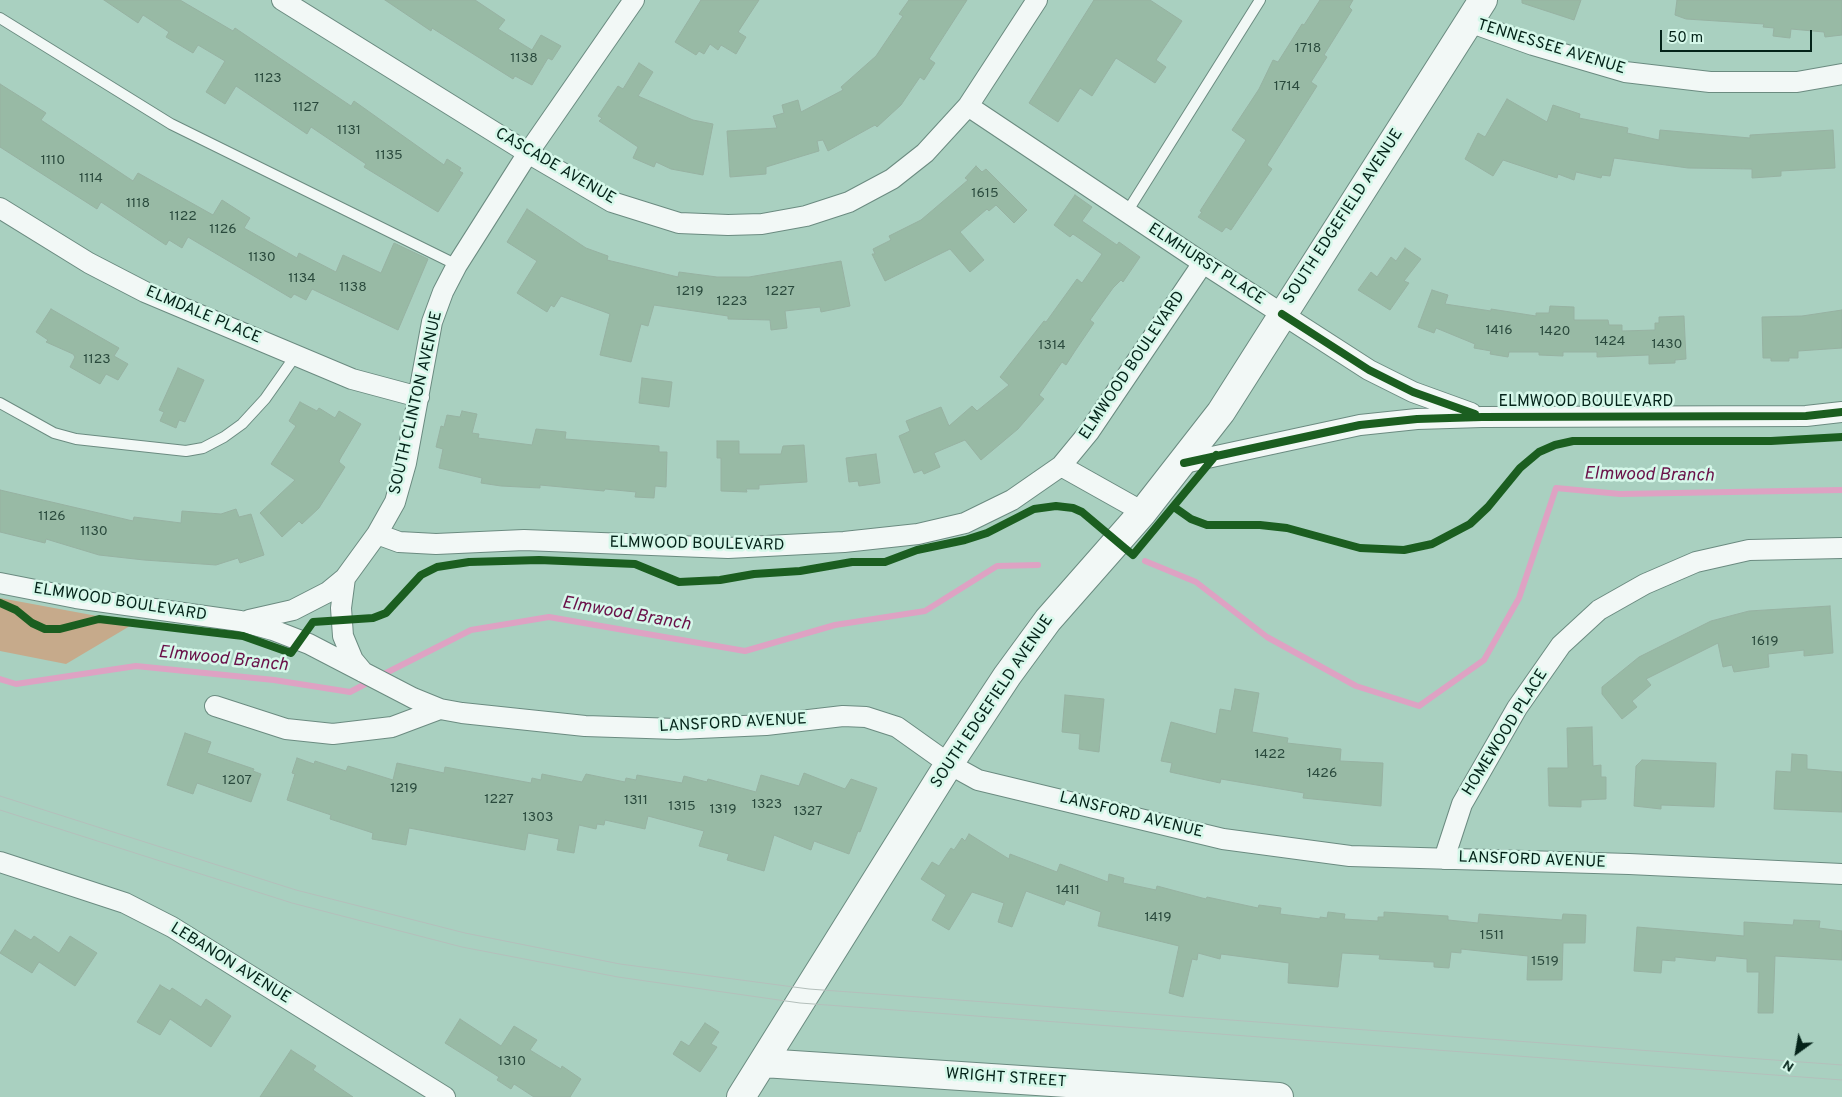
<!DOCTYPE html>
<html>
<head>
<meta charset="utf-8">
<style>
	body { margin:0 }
	#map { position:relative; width:1842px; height:1097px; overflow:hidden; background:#a9d0c0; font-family:Overpass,sans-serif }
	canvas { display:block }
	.north { position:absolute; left:1772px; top:1027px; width:50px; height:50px; -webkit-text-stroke:4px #d6f8ea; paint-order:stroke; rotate:212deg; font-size:14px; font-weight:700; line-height:20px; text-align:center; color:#042319 }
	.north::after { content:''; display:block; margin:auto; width:18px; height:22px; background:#042319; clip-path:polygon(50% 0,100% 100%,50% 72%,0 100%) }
	.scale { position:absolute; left:1660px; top:30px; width:152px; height:22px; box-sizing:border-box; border:2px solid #042319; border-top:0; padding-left:6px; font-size:15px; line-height:18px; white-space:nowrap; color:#042319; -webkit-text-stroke:4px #d6f8ea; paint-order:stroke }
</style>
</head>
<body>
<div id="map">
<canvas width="1842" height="1097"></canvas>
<div class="north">N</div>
<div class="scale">50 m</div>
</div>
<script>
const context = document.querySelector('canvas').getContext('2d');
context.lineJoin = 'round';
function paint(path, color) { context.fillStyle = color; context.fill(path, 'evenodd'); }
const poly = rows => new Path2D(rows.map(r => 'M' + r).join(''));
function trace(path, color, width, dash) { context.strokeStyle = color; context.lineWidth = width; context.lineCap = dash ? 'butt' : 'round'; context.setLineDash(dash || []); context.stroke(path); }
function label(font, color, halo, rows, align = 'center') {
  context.font = font + ' Overpass,sans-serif'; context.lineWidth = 5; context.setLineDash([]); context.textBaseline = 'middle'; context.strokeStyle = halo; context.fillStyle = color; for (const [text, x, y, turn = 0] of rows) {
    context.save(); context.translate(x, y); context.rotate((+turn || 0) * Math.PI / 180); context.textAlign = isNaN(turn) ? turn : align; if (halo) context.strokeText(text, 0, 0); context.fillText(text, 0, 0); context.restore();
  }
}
paint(poly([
	[0,598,135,623,66,664,0,651]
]), '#c6aa8b');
trace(poly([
	[1145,561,1196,582,1267,637,1356,686,1419,706,1484,660,1519,598,1556,488,1620,494,1842,490],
	[380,676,471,630,549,617,745,651,835,625,925,611,997,566,1038,565],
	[0,679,16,684,136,666,274,680,350,692,371,681]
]), '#dea2c3', 6);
const building = poly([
	[104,0,180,0,233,31,235,28,351,106,354,101,444,165,447,159,461,168,459,171,463,173,438,212,364,167,366,164,311,127,307,134,236,86,225,104,206,92,225,61,198,45,193,53,166,37,169,32,143,15,138,23,104,0],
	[385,0,475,0,505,20,498,29,532,50,541,35,561,46,552,60,548,58,532,85,515,76,513,79,432,28,431,31,385,0],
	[701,0,759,0,738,32,746,37,736,54,721,45,718,50,710,44,704,54,699,51,696,55,675,42,701,0],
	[909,0,967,0,929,59,935,63,924,80,920,77,901,105,877,127,875,125,828,151,823,140,817,141,819,151,766,167,766,174,730,177,727,131,777,128,773,116,784,113,782,105,798,100,801,112,843,90,841,87,876,56,903,16,899,14,909,0],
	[1094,0,1150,0,1182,21,1156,60,1166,67,1155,83,1116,58,1092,96,1080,88,1058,122,1029,103,1094,0],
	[1320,0,1353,0,1349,7,1352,10,1324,55,1327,57,1311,82,1317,86,1267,165,1272,169,1231,230,1226,227,1222,232,1198,217,1202,212,1200,211,1246,140,1232,130,1259,89,1273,60,1278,62,1302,24,1304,25,1320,0],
	[1522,0,1581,0,1574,20,1522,3,1522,0],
	[1677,0,1842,0,1842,35,1825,37,1824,32,1791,29,1790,38,1773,36,1774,28,1763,27,1764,24,1686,19,1675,15,1677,0],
	[639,63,653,72,638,96,693,120,713,124,703,175,671,169,656,162,654,167,633,158,638,147,599,121,602,118,598,116,618,86,623,89,639,63],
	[0,84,46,113,41,120,133,181,138,173,213,215,222,200,250,218,244,228,297,258,299,253,336,272,343,255,381,273,394,243,428,259,398,330,312,289,306,300,294,294,291,298,188,237,182,248,169,240,166,245,101,202,97,209,0,147,0,84],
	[1507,99,1547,122,1553,105,1580,114,1579,118,1628,128,1627,133,1659,140,1660,130,1750,138,1750,135,1833,130,1835,168,1781,171,1781,176,1752,178,1752,169,1688,168,1614,158,1610,176,1602,175,1601,178,1576,172,1574,180,1558,174,1557,178,1503,160,1493,176,1465,159,1478,133,1485,137,1507,99],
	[976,166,982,172,986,169,1027,210,1014,223,996,205,989,211,987,209,960,232,984,260,970,272,950,249,885,281,872,254,875,254,873,249,891,240,889,236,921,220,968,180,965,178,976,166],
	[1075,195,1092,207,1082,221,1117,245,1119,242,1140,257,1123,282,1121,280,1113,288,1090,320,1094,323,1075,351,1066,365,1062,362,1039,395,1044,399,1018,429,981,460,965,440,934,453,940,467,924,474,922,470,914,473,899,436,910,431,906,421,941,407,949,426,972,406,977,411,1009,385,1000,377,1044,321,1046,322,1077,279,1082,283,1102,254,1073,234,1070,237,1054,225,1075,195],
	[527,209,586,248,608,256,607,260,678,277,679,272,717,277,749,277,841,261,850,306,821,312,820,307,785,311,787,328,771,330,770,320,728,319,728,316,654,305,648,326,641,324,631,362,600,355,610,314,561,296,554,307,551,305,547,312,517,293,537,261,507,242,527,209],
	[1405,248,1421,259,1404,281,1409,283,1390,310,1358,290,1371,272,1377,277,1391,257,1396,261,1405,248],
	[1432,290,1448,295,1445,304,1491,311,1491,309,1536,316,1536,313,1549,313,1550,306,1574,307,1574,320,1608,320,1609,325,1622,325,1622,331,1655,330,1655,323,1659,323,1659,317,1684,316,1686,359,1675,360,1675,363,1649,364,1649,355,1597,357,1597,352,1563,352,1563,356,1539,355,1539,352,1509,352,1508,357,1490,354,1491,351,1474,348,1475,344,1436,328,1434,333,1418,327,1432,290],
	[51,309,119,348,114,356,128,364,118,380,106,374,100,384,70,367,75,357,73,354,46,342,48,340,36,332,51,309],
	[1842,310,1842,348,1798,351,1798,358,1789,358,1789,361,1771,361,1771,358,1763,358,1762,317,1802,316,1842,310],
	[178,368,204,380,185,422,179,420,176,428,160,421,164,412,159,410,178,368],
	[642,378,672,382,669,407,639,403,642,378],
	[300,402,317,411,319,408,335,418,339,411,361,424,340,459,339,462,345,467,319,508,302,524,299,521,282,537,260,513,295,480,271,464,296,426,289,421,300,402],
	[462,411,477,414,472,433,479,434,478,438,532,445,536,429,566,432,565,439,659,446,659,452,667,452,666,487,655,486,654,498,635,497,636,492,605,489,604,491,540,485,540,488,501,486,481,483,482,478,439,468,443,449,436,447,441,426,444,427,447,415,460,417,462,411],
	[717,441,739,441,739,454,781,454,783,446,804,445,807,482,759,485,759,489,746,489,747,492,721,491,721,458,717,458,717,441],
	[876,454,880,483,859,486,858,481,849,482,846,458,876,454],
	[0,490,133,521,134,517,181,523,182,511,221,514,236,509,239,517,251,514,264,555,240,563,238,558,216,565,144,560,99,555,46,539,45,543,0,532,0,490],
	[1830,606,1833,653,1804,656,1804,650,1768,654,1769,667,1734,672,1732,665,1723,667,1718,643,1646,679,1651,685,1632,701,1637,707,1622,719,1602,694,1602,687,1639,657,1711,621,1749,611,1830,606],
	[1235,689,1259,693,1252,732,1288,738,1287,743,1341,749,1340,761,1383,763,1381,806,1303,798,1304,793,1221,779,1220,783,1170,772,1172,763,1161,761,1171,722,1216,734,1220,709,1231,711,1235,689],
	[1065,695,1104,699,1099,752,1079,749,1080,734,1062,732,1065,695],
	[1592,727,1593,766,1601,765,1601,777,1606,777,1606,799,1581,800,1581,807,1549,806,1548,768,1568,768,1567,728,1592,727],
	[185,733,211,742,207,753,254,769,253,771,261,774,251,802,197,783,193,794,167,785,185,733],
	[1792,754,1807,755,1807,769,1842,772,1842,812,1774,809,1776,771,1791,772,1792,754],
	[297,758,314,764,315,761,346,771,348,766,393,780,397,763,444,773,445,767,531,783,532,778,541,780,542,774,582,782,586,774,625,782,626,778,636,780,637,775,682,783,684,776,707,782,708,779,756,792,761,775,799,786,804,773,845,789,851,779,877,788,860,832,858,831,849,854,814,841,811,850,774,835,764,871,727,860,729,854,699,846,704,831,648,816,645,829,605,820,604,825,597,824,596,829,579,825,574,853,557,850,559,839,528,833,525,850,409,828,406,845,372,839,373,833,330,819,331,815,287,800,295,774,292,773,297,758],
	[1642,760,1716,763,1714,807,1661,805,1661,809,1634,806,1636,766,1642,760],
	[969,834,1009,859,1010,854,1057,872,1060,864,1108,882,1109,874,1124,878,1123,883,1156,890,1157,886,1206,899,1207,897,1258,908,1259,905,1281,908,1280,914,1320,919,1320,917,1327,918,1328,912,1345,914,1344,919,1378,921,1378,917,1384,917,1384,912,1448,916,1448,920,1478,923,1479,914,1562,920,1563,914,1586,915,1585,943,1563,943,1562,980,1527,980,1528,956,1461,949,1461,953,1451,952,1449,968,1434,967,1434,962,1379,959,1380,955,1342,953,1338,987,1288,983,1289,963,1221,954,1220,959,1198,953,1197,960,1192,959,1183,997,1169,993,1179,946,1098,926,1101,912,1066,900,1064,905,1026,891,1012,927,998,922,1004,903,972,892,949,930,932,920,946,895,921,879,932,862,939,866,951,848,954,850,962,838,965,841,969,834],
	[1794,920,1820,921,1819,928,1842,931,1842,960,1775,956,1773,1013,1758,1013,1759,972,1747,972,1747,959,1716,956,1715,961,1675,957,1675,961,1662,960,1661,973,1634,971,1637,927,1744,936,1744,922,1793,925,1794,920],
	[15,930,31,940,34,936,59,953,70,936,97,953,75,986,39,962,32,973,0,953,15,930],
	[160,985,170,991,172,988,201,1007,206,999,231,1016,211,1047,170,1019,160,1035,137,1022,160,985],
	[460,1019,501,1046,514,1026,537,1040,530,1050,561,1069,562,1066,581,1079,570,1097,534,1097,514,1084,511,1089,497,1080,499,1077,445,1043,460,1019],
	[705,1023,719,1032,711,1044,717,1047,700,1072,673,1054,681,1041,689,1046,705,1023],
	[291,1050,316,1066,313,1070,353,1097,260,1097,291,1050]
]);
paint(building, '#98baa5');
trace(building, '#97b2a2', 1);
const lane = poly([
	[0,18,171,124,457,265],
	[1127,212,1260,0],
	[0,403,54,433,76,439,186,451,203,448,224,437,242,424,265,399,296,355]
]);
const street = poly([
	[282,0,528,153,612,202,679,223,728,225,762,224,806,216,849,202,892,179,925,153,968,106,1037,0],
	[1469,22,1533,45,1625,72,1710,82,1797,82,1842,74],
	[968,106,1203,263,1369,370,1413,392,1471,413],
	[0,208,89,263,145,292,352,379,419,397],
	[1184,463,1360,425,1417,419,1482,417,1806,416,1842,412],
	[1061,466,1143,512],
	[377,534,399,542,436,544,524,540,728,548,844,542,918,534,965,523,1012,500,1061,466,1089,432,1203,263],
	[345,578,341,608,343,636,353,660,363,672],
	[0,583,76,598,240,621,273,630,309,644,413,698,440,709,462,713,585,726,677,729,766,725,843,716,866,717,897,727,949,764,978,780,1223,839,1350,856,1629,864,1842,874],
	[249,620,293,610,328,592,345,578,377,534,395,502,406,463,432,322,443,292,457,265,528,153,634,0],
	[215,706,286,729,333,734,392,727,440,709],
	[1444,859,1462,804,1517,708,1561,645,1599,610,1645,584,1696,562,1749,550,1842,548],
	[0,862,125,903,172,927,445,1097]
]);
const secondary = poly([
	[763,1063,1279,1097],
	[741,1097,949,764,1007,676,1048,620,1143,512,1221,412,1483,0]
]);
trace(lane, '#6b8b80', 12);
trace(street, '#6b8b80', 22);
trace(secondary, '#6b8b80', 30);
trace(lane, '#f2f8f6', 10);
trace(street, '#f2f8f6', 20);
trace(secondary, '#f2f8f6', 28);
trace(poly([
	[0,796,296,890,465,933,620,964,809,989,1842,1065],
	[0,810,292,903,462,947,618,977,800,1003,1842,1080]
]), '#b4bfbb', 1);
trace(poly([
	[1282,314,1369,370,1413,392,1475,414],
	[1184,463,1360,425,1417,419,1482,417,1806,416,1842,412],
	[1174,507,1191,519,1207,525,1260,525,1287,528,1360,548,1404,550,1432,544,1470,524,1488,507,1520,468,1539,452,1555,445,1573,441,1771,441,1842,437],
	[0,603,16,610,32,623,45,629,60,629,99,619,243,636,291,653,313,622,373,618,386,613,421,575,437,567,469,562,539,560,635,564,679,582,720,580,754,574,800,571,852,562,885,562,917,550,965,540,987,533,1034,509,1056,506,1073,508,1082,512,1133,555,1216,455]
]), '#1b5e20', 8);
label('14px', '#2a4a3d', null, [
	["1718",1308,49],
	["1138",524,59],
	["1123",268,79],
	["1714",1287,87],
	["1127",306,108],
	["1131",349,131],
	["1135",389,156],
	["1110",53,161],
	["1114",91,179],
	["1615",985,194],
	["1118",138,204],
	["1122",183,217],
	["1126",223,230],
	["1130",262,258],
	["1134",302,279],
	["1138",353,288],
	["1219",690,292],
	["1227",780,292],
	["1223",732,302],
	["1416",1499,331],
	["1420",1555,332],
	["1424",1610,342],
	["1430",1667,345],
	["1314",1052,346],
	["1123",97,360],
	["1126",52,517],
	["1130",94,532],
	["1619",1765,642],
	["1422",1270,755],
	["1426",1322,774],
	["1207",237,781],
	["1219",404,789],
	["1227",499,800],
	["1311",636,801],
	["1323",767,805],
	["1315",682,807],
	["1319",723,810],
	["1327",808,812],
	["1303",538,818],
	["1411",1068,891],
	["1419",1158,918],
	["1511",1492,936],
	["1519",1545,962],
	["1310",512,1062]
]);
label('16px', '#042319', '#d6f8ea', [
	["TENNESSEE AVENUE",1551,48,17],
	["CASCADE AVENUE",555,167,30],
	["SOUTH EDGEFIELD AVENUE",1344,217,-57],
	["ELMHURST PLACE",1206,265,33],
	["ELMDALE PLACE",203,316,23],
	["ELMWOOD BOULEVARD",1133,366,-56],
	["SOUTH CLINTON AVENUE",417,403,-77],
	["ELMWOOD BOULEVARD",1586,403],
	["ELMWOOD BOULEVARD",697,545,1],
	["ELMWOOD BOULEVARD",120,603,9],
	["SOUTH EDGEFIELD AVENUE",993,702,-56],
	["LANSFORD AVENUE",733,724,-3],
	["HOMEWOOD PLACE",1506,733,-58],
	["LANSFORD AVENUE",1131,816,14],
	["LANSFORD AVENUE",1532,861,2],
	["LEBANON AVENUE",230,964,32],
	["WRIGHT STREET",1006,1079,4]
]);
label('italic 18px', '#6a1149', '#d6f8ea', [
	["Elmwood Branch",1649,476,1],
	["Elmwood Branch",626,615,10],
	["Elmwood Branch",223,660,6]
]);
</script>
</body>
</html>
